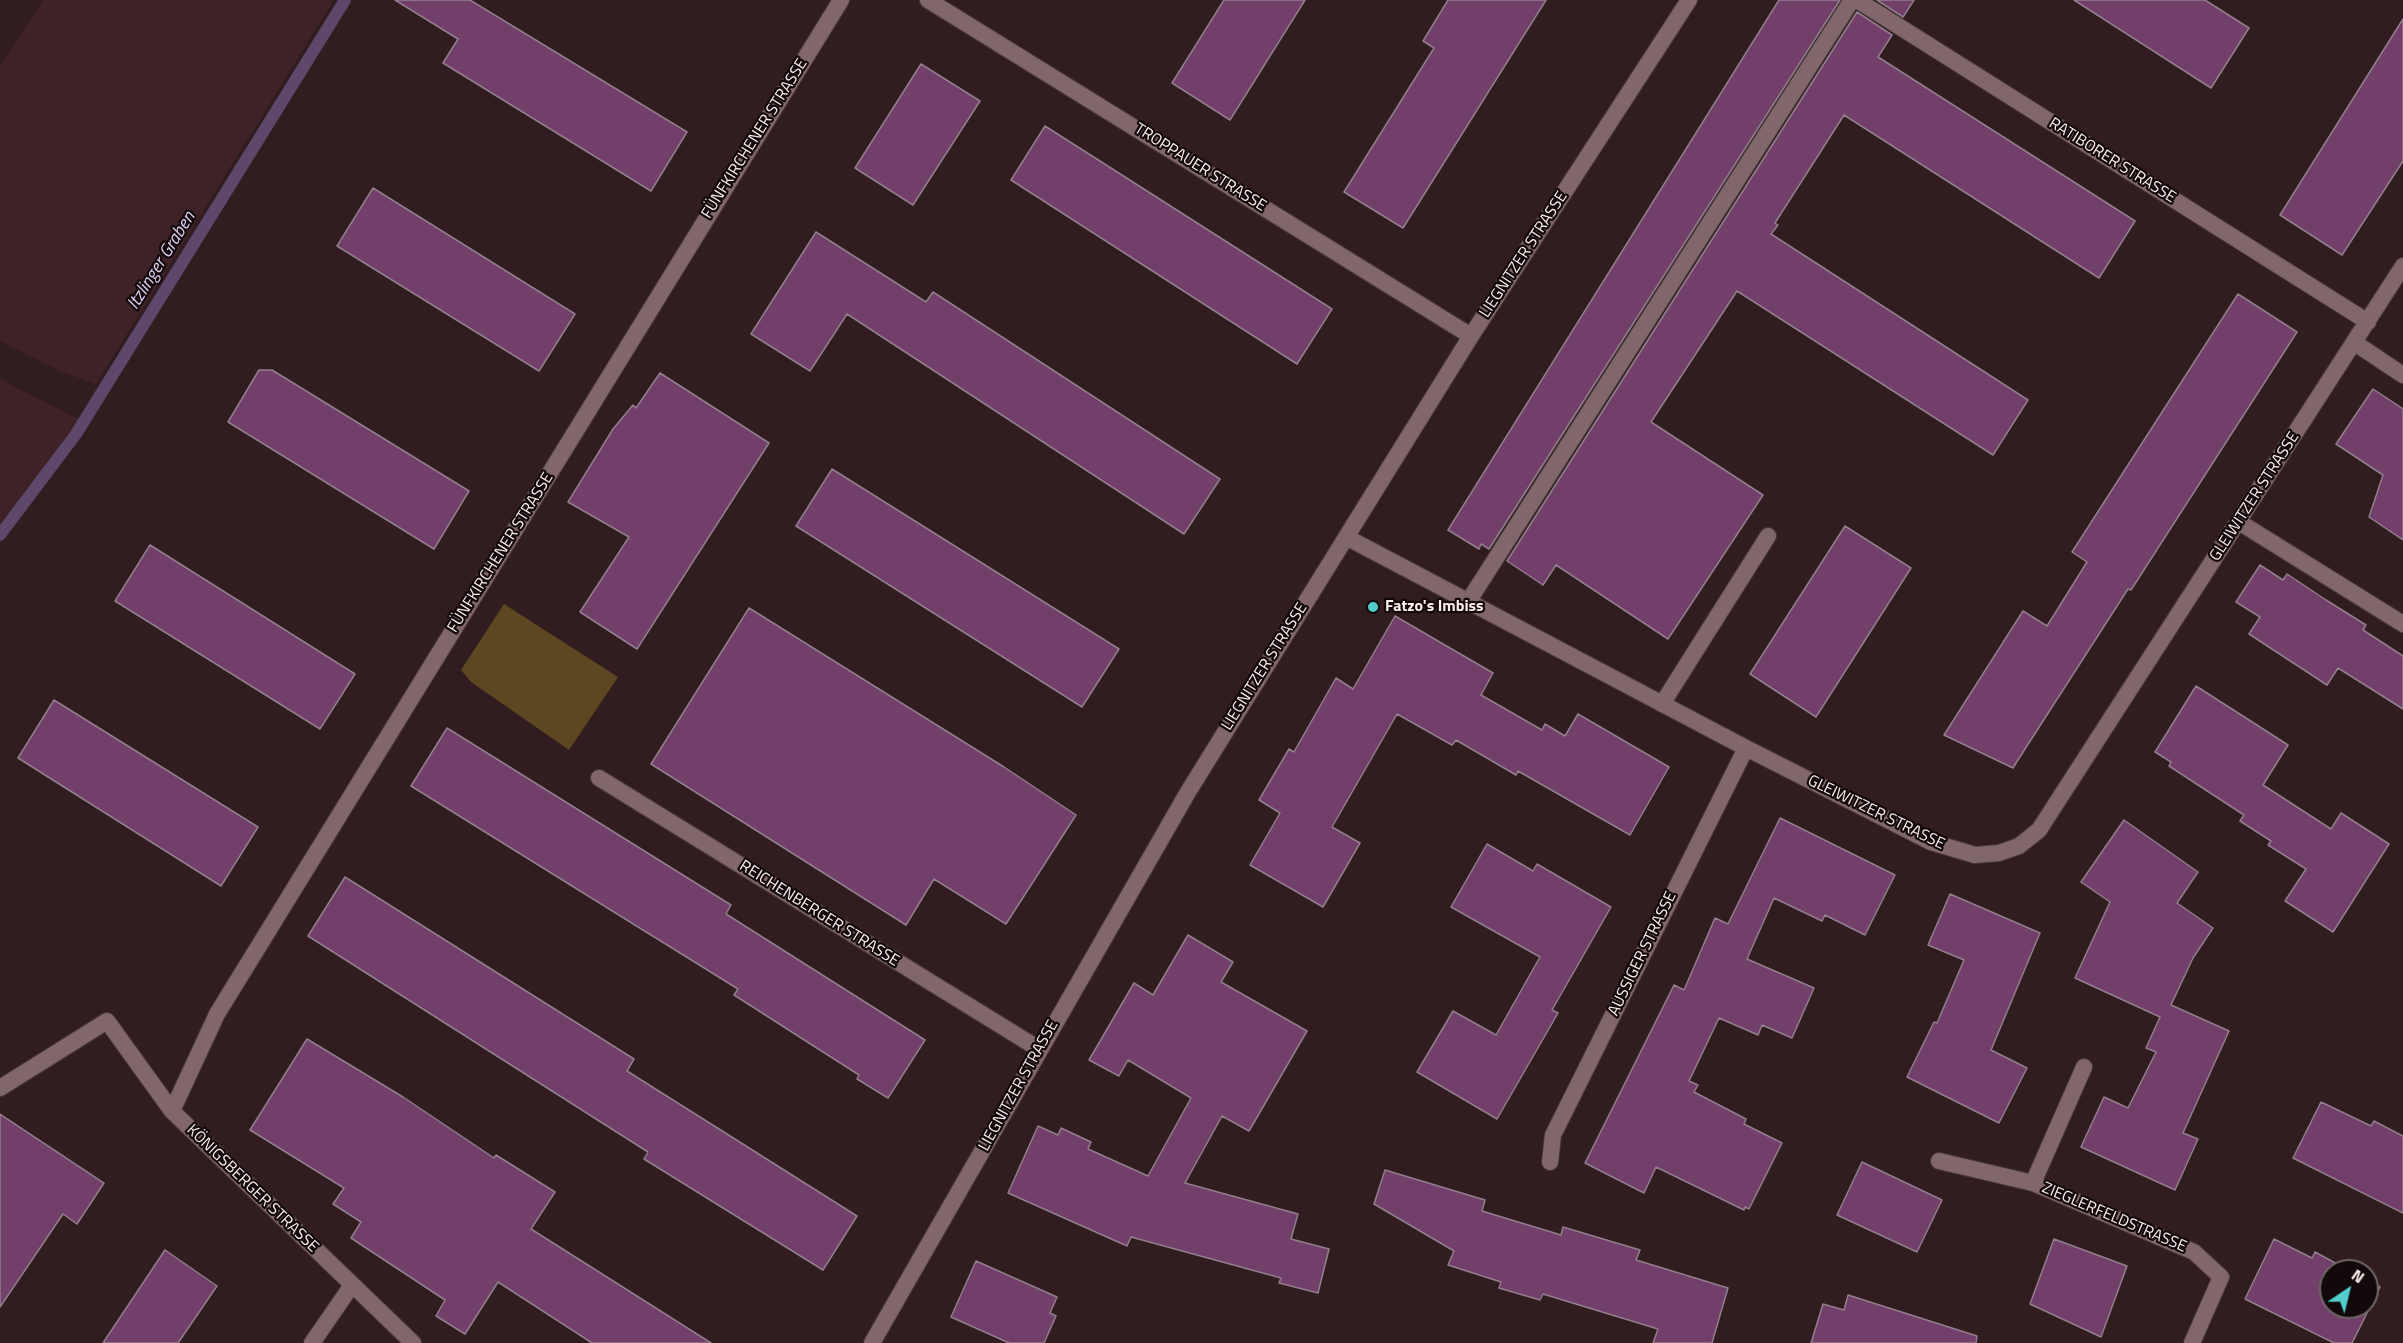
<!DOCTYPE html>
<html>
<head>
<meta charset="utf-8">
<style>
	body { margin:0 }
	#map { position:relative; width:2403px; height:1343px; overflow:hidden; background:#311c20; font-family:"Titillium Web",sans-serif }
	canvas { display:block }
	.north { position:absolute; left:2319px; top:1259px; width:60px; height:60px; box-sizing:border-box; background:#12090b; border:2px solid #706466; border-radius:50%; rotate:35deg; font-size:16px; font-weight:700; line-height:24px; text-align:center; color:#fcedef }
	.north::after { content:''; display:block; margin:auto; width:21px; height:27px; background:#52cdcc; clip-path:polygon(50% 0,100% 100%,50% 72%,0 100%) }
</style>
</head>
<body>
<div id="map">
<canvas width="2403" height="1343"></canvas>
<div class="north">N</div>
</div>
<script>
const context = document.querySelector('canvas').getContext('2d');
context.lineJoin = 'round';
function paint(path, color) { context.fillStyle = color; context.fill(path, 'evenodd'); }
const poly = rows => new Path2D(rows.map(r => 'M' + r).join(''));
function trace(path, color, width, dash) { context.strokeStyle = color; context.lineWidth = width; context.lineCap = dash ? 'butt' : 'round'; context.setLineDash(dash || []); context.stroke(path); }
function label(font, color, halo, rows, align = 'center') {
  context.font = font + ' "Titillium Web",sans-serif'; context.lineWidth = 4.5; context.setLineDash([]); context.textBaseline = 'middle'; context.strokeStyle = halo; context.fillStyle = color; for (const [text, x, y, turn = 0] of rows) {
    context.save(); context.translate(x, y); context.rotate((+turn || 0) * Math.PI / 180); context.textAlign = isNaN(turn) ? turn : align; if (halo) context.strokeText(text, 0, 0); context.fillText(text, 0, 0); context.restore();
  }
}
paint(poly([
	[43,0,334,0,96,384,62,372,0,341,0,65],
	[0,379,82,421,0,528]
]), '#3e2227');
paint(poly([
	[504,604,618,677,569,750,471,682,461,670]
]), '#5d4622');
trace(poly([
	[0,535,76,434,345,0]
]), '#5d486b', 12);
const building = poly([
	[395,0,470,0,687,132,651,191,443,63,458,39,395,0],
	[1224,0,1305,0,1230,120,1172,83,1224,0],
	[1448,0,1546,0,1403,228,1344,192,1434,48,1423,41,1448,0],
	[1779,0,1840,0,1489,549,1481,544,1479,549,1448,530,1779,0],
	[1877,0,1914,0,1903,17,1877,0],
	[2074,0,2205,0,2249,28,2211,88,2074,0],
	[1857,12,1892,35,1878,57,2135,221,2099,278,1844,115,1775,223,1778,225,1771,234,2028,400,1993,455,1737,291,1651,422,1763,495,1668,639,1556,565,1543,585,1507,561,1857,12],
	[2403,19,2403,161,2342,255,2280,215,2403,19],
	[921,64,980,101,913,205,855,168,921,64],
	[1045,126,1332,309,1297,364,1011,180,1045,126],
	[373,188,575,314,539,371,337,246,373,188],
	[816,232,926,302,933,292,1220,479,1184,534,847,314,810,371,751,334,816,232],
	[2238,294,2297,332,2131,590,2128,589,2016,763,2013,768,1944,735,2023,611,2047,626,2087,562,2072,552,2238,294],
	[259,370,272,370,469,491,434,549,228,422,259,370],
	[660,373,769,443,637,649,580,612,629,537,568,502,613,429,633,405,636,408,660,373],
	[2373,389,2403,409,2403,540,2369,517,2383,475,2336,444,2373,389],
	[832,469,1119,649,1082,707,796,526,832,469],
	[1845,526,1911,568,1816,717,1750,674,1845,526],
	[150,545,355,674,320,729,115,601,150,545],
	[2260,565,2283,580,2287,574,2326,600,2366,625,2363,630,2403,656,2403,709,2338,668,2327,685,2249,634,2260,617,2236,602,2260,565],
	[749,608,1004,767,1076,815,1006,924,934,879,906,925,651,764,749,608],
	[1395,616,1493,673,1481,695,1542,730,1545,724,1565,736,1578,714,1669,767,1630,835,1518,771,1516,775,1456,740,1452,745,1397,714,1332,827,1360,843,1323,907,1250,865,1280,813,1259,800,1289,749,1294,752,1336,678,1353,689,1395,616],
	[2196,686,2288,745,2263,785,2331,829,2341,813,2389,844,2333,932,2285,901,2306,869,2268,845,2271,841,2240,821,2244,815,2169,766,2171,762,2155,752,2196,686],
	[54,700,258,827,221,886,18,758,54,700],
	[447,728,731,905,726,914,925,1040,888,1098,857,1079,859,1075,734,995,738,989,411,786,447,728],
	[1780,818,1895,875,1865,935,1825,915,1822,921,1774,898,1747,959,1814,988,1792,1038,1762,1025,1758,1035,1719,1018,1689,1081,1698,1085,1694,1092,1746,1119,1744,1124,1782,1143,1749,1209,1745,1207,1744,1210,1656,1167,1644,1193,1585,1163,1674,985,1684,990,1715,918,1728,924,1780,818],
	[2124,820,2198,872,2177,903,2213,928,2193,958,2171,1005,2229,1031,2183,1133,2198,1139,2175,1190,2081,1147,2104,1097,2128,1108,2156,1052,2146,1048,2160,1017,2075,978,2110,902,2081,882,2124,820],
	[1487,844,1533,871,1537,864,1611,907,1552,1010,1558,1013,1497,1119,1417,1072,1453,1011,1496,1035,1540,957,1451,907,1487,844],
	[345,877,634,1059,627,1071,857,1216,823,1270,644,1159,648,1152,308,936,345,877],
	[1950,894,2040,933,1991,1050,2027,1068,1999,1123,1907,1077,1934,1022,1937,1023,1964,960,1928,945,1950,894],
	[1188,935,1233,962,1221,982,1307,1031,1249,1131,1222,1116,1185,1183,1298,1214,1291,1239,1329,1249,1318,1293,1279,1283,1281,1278,1131,1237,1127,1246,1008,1193,1038,1126,1058,1135,1061,1128,1091,1142,1088,1149,1148,1176,1191,1098,1128,1060,1119,1076,1089,1060,1134,983,1153,995,1188,935],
	[307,1039,403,1097,494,1158,496,1155,555,1192,531,1229,711,1343,592,1343,498,1282,465,1334,436,1316,445,1300,351,1238,361,1222,333,1204,344,1188,250,1130,307,1039],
	[2321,1102,2371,1126,2374,1121,2403,1136,2403,1213,2293,1158,2321,1102],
	[0,1114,104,1183,77,1224,63,1214,0,1307,0,1114],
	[1862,1162,1942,1200,1917,1252,1837,1215,1862,1162],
	[1385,1170,1485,1200,1482,1211,1561,1235,1563,1227,1640,1250,1636,1260,1728,1288,1712,1343,1653,1343,1658,1329,1543,1294,1540,1300,1499,1288,1501,1282,1448,1265,1454,1251,1374,1204,1385,1170],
	[2054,1239,2127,1266,2101,1337,2030,1304,2054,1239],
	[2274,1239,2312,1258,2315,1252,2350,1271,2331,1271,2331,1307,2367,1307,2367,1280,2380,1287,2352,1343,2334,1343,2245,1299,2274,1239],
	[165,1250,217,1286,178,1343,103,1343,165,1250],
	[976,1261,1057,1297,1050,1313,1056,1316,1044,1343,1009,1343,951,1317,976,1261],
	[1848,1295,1977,1336,1976,1343,1811,1343,1823,1304,1844,1310,1848,1295]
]);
paint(building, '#713f69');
trace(building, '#927e8d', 1.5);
const service = poly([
	[2355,343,2403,375],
	[2239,522,2403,624],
	[1468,602,1852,0],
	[1662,704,1768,536]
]);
const minor = poly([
	[928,0,1471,336],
	[1857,0,2368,322],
	[1346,537,1746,748,1931,842,1975,855,1999,853,2019,846,2039,830,2403,266],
	[599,778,1039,1049],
	[0,1088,107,1021,172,1111,413,1343],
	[172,1111,217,1014,841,0],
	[1939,1161,2033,1183,2194,1252,2221,1277,2192,1343],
	[1550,1162,1553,1135,1746,748],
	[2033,1183,2084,1067],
	[312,1343,352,1285],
	[872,1343,1188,792,1471,336,1689,0]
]);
trace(service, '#4a393c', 18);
trace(minor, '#4a393c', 18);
trace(service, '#81676b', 16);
trace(minor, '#81676b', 16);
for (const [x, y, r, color] of [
	[1373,607,6,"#52cdcc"]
]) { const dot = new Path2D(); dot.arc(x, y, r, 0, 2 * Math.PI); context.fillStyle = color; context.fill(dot); trace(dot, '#12090b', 2); }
label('16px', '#fcedef', '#12090b', [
	["FÜNFKIRCHENER STRASSE",755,139,-58],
	["RATIBORER STRASSE",2112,161,32],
	["TROPPAUER STRASSE",1200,168,32],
	["LIEGNITZER STRASSE",1524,255,-57],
	["GLEIWITZER STRASSE",2255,497,-57],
	["FÜNFKIRCHENER STRASSE",501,553,-58],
	["LIEGNITZER STRASSE",1265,667,-58],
	["GLEIWITZER STRASSE",1876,813,26],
	["REICHENBERGER STRASSE",819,914,32],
	["AUSSIGER STRASSE",1643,954,-64],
	["LIEGNITZER STRASSE",1019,1086,-61],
	["KÖNIGSBERGER STRASSE",252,1189,44],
	["ZIEGLERFELDSTRASSE",2114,1218,23]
]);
label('bold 16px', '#fcedef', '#12090b', [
	["Fatzo's Imbiss",1385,607]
], 'left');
label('italic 18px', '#dbd0f3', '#12090b', [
	["Itzlinger Graben",162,261,-58]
]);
</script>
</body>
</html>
